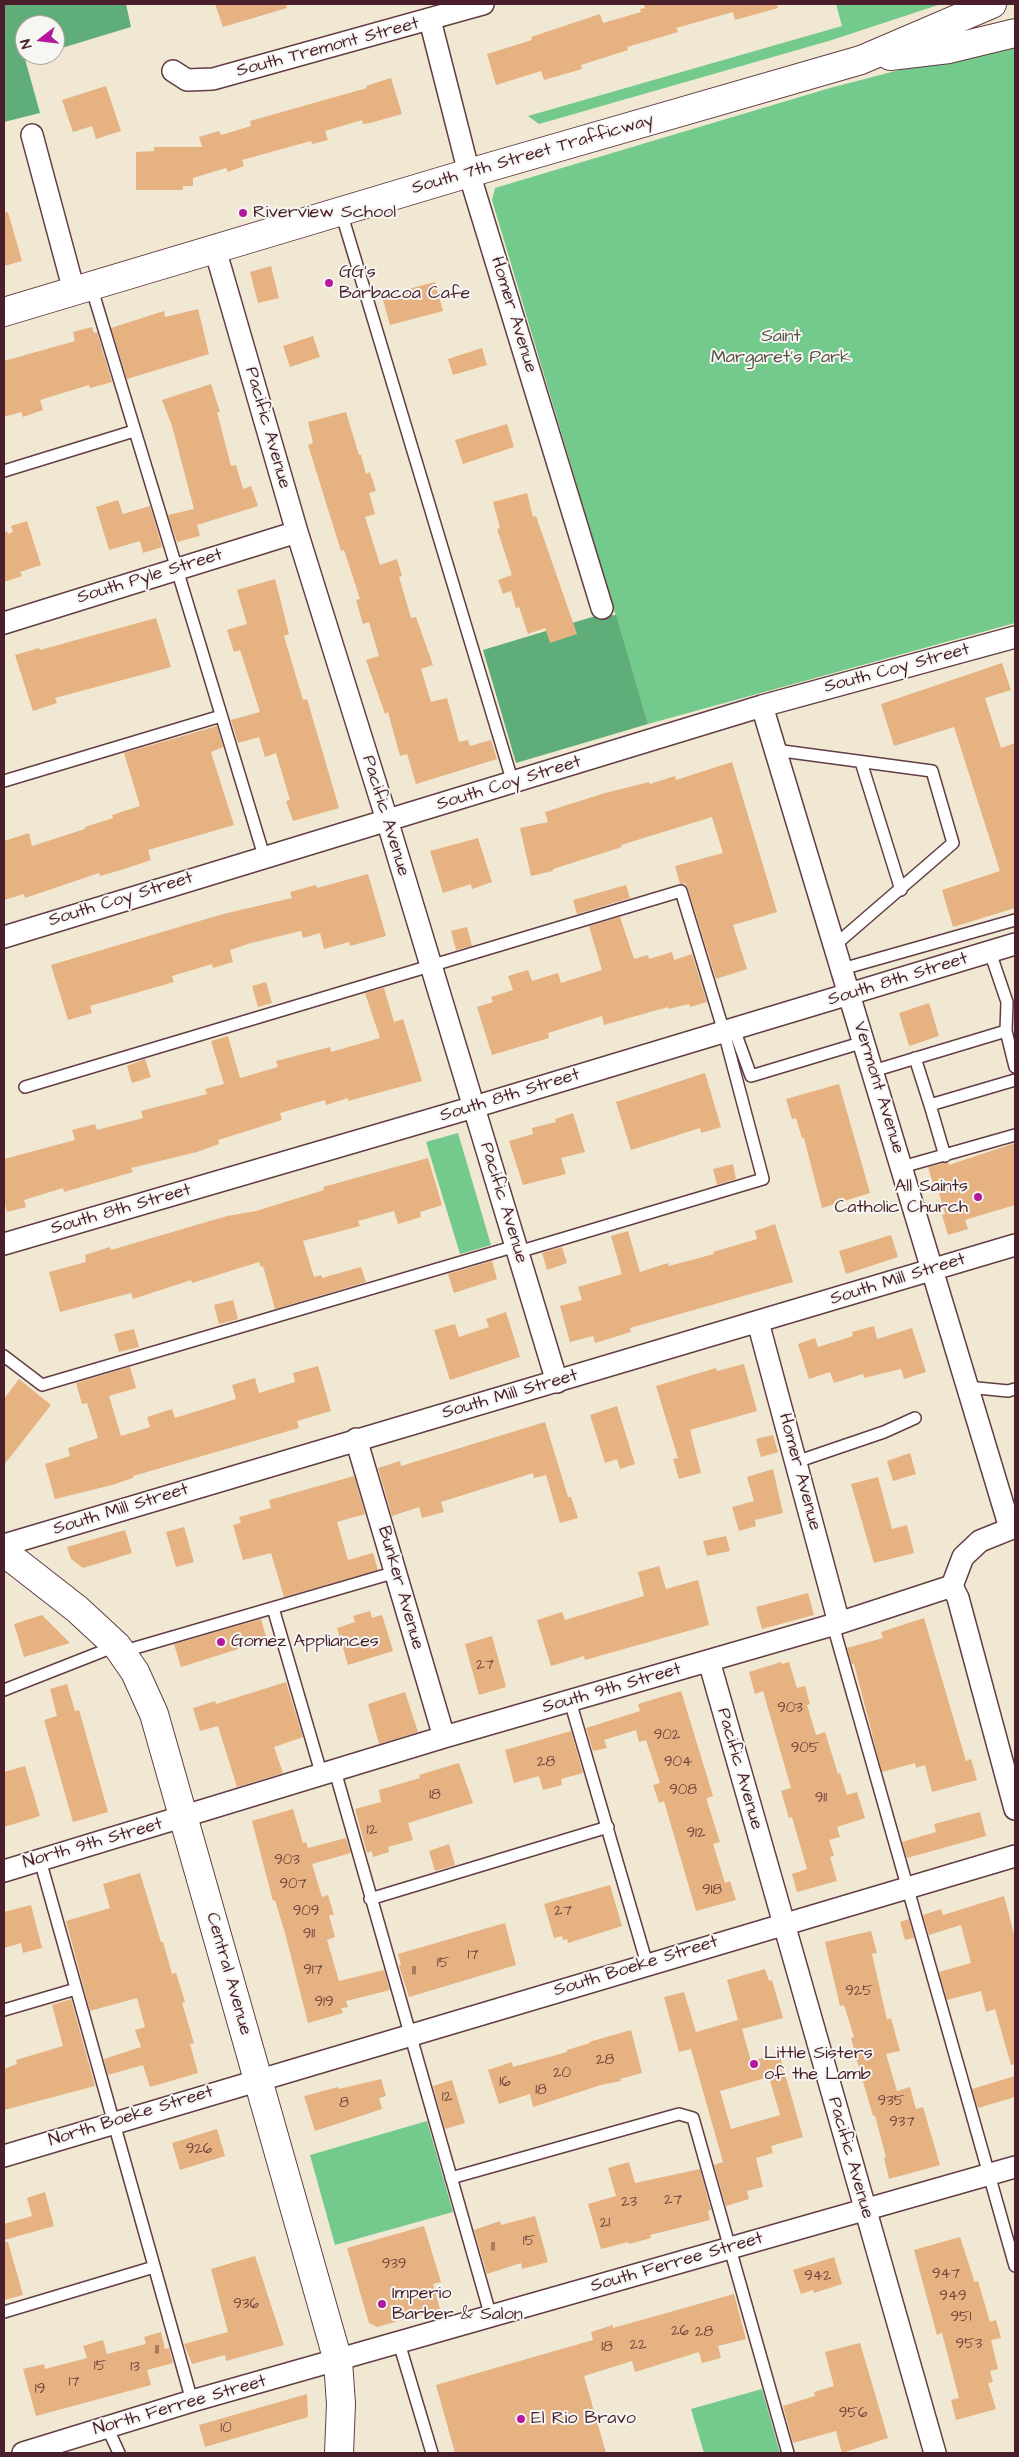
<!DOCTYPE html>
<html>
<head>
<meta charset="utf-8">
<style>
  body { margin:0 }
  #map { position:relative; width:1019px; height:2457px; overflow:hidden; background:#f0e8d2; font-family:"Architects Daughter",sans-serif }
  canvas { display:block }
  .frame { position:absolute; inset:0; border:5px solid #4a1f2b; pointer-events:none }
  .north { position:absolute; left:15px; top:15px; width:50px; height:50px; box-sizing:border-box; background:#f6f6f2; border:1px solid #b1a0a2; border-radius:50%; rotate:254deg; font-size:14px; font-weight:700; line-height:20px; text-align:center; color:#4a1f2b }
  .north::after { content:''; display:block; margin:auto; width:18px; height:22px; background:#b5179e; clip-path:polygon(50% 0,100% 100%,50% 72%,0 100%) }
</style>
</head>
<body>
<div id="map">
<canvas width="1019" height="2457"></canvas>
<div class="frame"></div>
<div class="north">N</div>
</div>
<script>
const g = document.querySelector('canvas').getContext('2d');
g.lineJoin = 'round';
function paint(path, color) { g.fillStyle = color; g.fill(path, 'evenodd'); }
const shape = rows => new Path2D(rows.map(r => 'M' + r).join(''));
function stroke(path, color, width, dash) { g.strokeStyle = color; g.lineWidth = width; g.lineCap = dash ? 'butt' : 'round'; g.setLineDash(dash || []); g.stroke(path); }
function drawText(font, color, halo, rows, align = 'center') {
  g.font = font + ' "Architects Daughter",sans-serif'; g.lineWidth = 4; g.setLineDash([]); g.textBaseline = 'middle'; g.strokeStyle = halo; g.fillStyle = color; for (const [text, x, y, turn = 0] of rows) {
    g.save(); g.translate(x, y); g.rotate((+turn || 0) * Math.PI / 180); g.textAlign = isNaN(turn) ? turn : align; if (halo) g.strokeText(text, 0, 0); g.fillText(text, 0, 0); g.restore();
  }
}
paint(shape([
  [836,4,941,4,832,40,539,124,528,116,842,26],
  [1015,40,1015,623,648,724,492,200,495,188,830,88],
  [458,1133,491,1245,460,1254,426,1142],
  [427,2121,453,2212,335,2245,310,2155],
  [762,2389,780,2453,704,2453,691,2409]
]), '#74c98c');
paint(shape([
  [4,4,126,4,131,27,55,50,55,25,25,25,25,55,39,55,25,59,40,113,4,122],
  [616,615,648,724,516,763,483,650,592,617]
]), '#5fad78');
paint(shape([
  [215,4,286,4,287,8,223,27],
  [644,4,777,4,778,8,735,20,733,12,676,28,678,32,627,47,628,50,581,65,582,69,544,80,541,71,496,85,487,54,532,40,531,37,600,14,603,23,641,12,640,9,645,8],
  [391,78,402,114,370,123,363,124,362,120,325,131,328,140,312,144,311,141,242,160,244,166,228,172,226,168,193,178,193,186,183,186,183,190,136,190,136,152,154,151,154,147,202,147,199,137,219,131,221,135,251,126,250,121,367,88,366,86],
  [106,86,121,131,96,139,92,126,73,132,62,100],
  [8,212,22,261,4,266,4,213],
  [271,266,279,298,258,303,250,272],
  [435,282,443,311,390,325,382,296],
  [198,309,209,354,127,379,111,328,164,311,165,317],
  [92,327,94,333,97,332,112,382,90,388,89,385,40,400,43,410,23,417,21,412,4,417,4,361,75,341,73,332],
  [313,336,320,357,290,367,283,346],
  [482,348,487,365,453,375,448,359],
  [211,384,220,412,217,412,231,466,236,465,243,489,251,486,258,506,197,525,200,536,177,542,168,515,194,509,172,426,162,400],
  [346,412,359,455,361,455,366,474,370,472,376,491,369,493,375,514,365,517,380,565,397,559,402,576,399,577,411,618,416,617,433,665,421,669,431,702,447,698,459,742,468,740,470,746,491,740,497,759,416,784,407,754,400,756,388,712,385,714,366,660,379,656,369,622,363,624,356,600,360,599,344,550,341,551,308,445,313,443,308,422],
  [507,424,514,447,463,464,455,440],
  [527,493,533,517,536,516,577,634,550,643,545,628,528,634,519,607,516,608,511,591,503,594,498,580,512,575,497,529,500,528,493,502],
  [118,500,123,514,150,506,162,547,143,553,140,541,109,550,96,507],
  [27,521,41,565,20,572,22,576,4,582,4,532,7,531,8,534,13,532,11,526],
  [275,579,289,634,284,636,303,700,307,699,339,808,293,821,286,801,290,800,276,753,265,757,259,737,238,743,231,720,260,712,240,650,234,652,227,630,247,624,237,590],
  [156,618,171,667,55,698,57,703,33,711,15,655,39,648,40,650],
  [1002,663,1011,690,985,698,1001,748,1015,743,1015,908,953,927,942,890,1000,871,954,727,894,746,881,704],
  [217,726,223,747,211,752,234,825,148,850,151,860,124,869,100,876,99,873,25,898,24,894,4,900,4,841,29,833,32,846,85,829,85,827,113,818,112,815,140,806,124,753],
  [732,762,777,912,733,925,747,969,716,979,688,889,685,883,680,884,675,866,723,853,712,817,621,845,622,847,553,869,553,871,531,876,520,828,548,822,545,812,605,793,649,782,650,784,675,776,676,780],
  [478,838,492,882,472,889,471,884,443,893,430,851],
  [368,874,386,936,350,946,349,942,324,949,320,933,303,938,301,931,251,943,230,950,233,962,213,968,212,964,172,976,174,982,90,1006,92,1013,68,1020,51,965,223,914,292,898,290,892,316,885,317,888],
  [626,885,630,898,577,914,573,900],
  [620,917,634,959,648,955,649,959,672,952,674,960,692,954,707,1002,690,1007,689,1004,668,1009,668,1007,604,1025,602,1016,548,1033,549,1038,492,1055,477,1007,493,1002,491,997,513,990,508,976,528,970,532,981,558,973,561,983,602,970,589,926],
  [467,927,472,946,456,950,451,931],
  [266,982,272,1003,258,1007,252,986],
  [384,988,394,1022,403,1019,422,1081,348,1101,348,1098,326,1105,325,1100,280,1113,282,1120,218,1140,219,1144,197,1152,131,1168,133,1172,64,1192,63,1188,24,1200,26,1207,7,1212,4,1201,4,1159,75,1140,72,1130,95,1124,97,1130,143,1118,141,1111,207,1094,205,1089,224,1084,211,1041,228,1036,240,1078,278,1067,276,1061,330,1047,331,1052,380,1038,365,993],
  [929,1003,939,1036,909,1046,899,1013],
  [145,1059,151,1077,132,1083,127,1066],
  [705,1073,721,1127,701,1133,700,1128,631,1150,616,1102],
  [839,1084,870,1193,822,1208,804,1138,802,1138,796,1118,792,1119,786,1099],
  [573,1113,585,1152,561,1158,566,1174,523,1185,509,1141,533,1134,532,1128,556,1122,555,1119],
  [1015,1143,1015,1205,965,1220,968,1229,948,1235,942,1215,945,1214,937,1186,934,1187,928,1167,948,1162,949,1165],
  [428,1158,442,1205,420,1212,421,1217,398,1224,394,1211,358,1221,360,1226,303,1241,314,1277,321,1275,322,1278,361,1267,366,1282,275,1309,263,1266,261,1267,259,1262,192,1283,191,1280,133,1299,131,1293,60,1312,49,1272,86,1262,85,1255,110,1247,111,1250,227,1216,256,1211,324,1190,323,1187],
  [733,1164,736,1179,717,1185,713,1169],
  [775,1224,793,1282,630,1328,631,1332,595,1343,593,1336,570,1342,560,1306,582,1300,578,1287,622,1274,611,1236,628,1231,640,1272,668,1263,669,1266,714,1254,713,1252,757,1239,755,1231],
  [891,1235,898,1257,846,1274,839,1251],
  [562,1247,567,1263,547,1270,542,1253],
  [492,1261,497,1279,454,1293,448,1274],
  [233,1300,238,1319,219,1324,214,1305],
  [506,1312,520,1357,450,1380,434,1330,455,1324,459,1337,489,1327,486,1319],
  [874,1326,877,1339,912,1328,926,1372,904,1379,901,1369,864,1378,863,1374,834,1383,830,1372,809,1379,798,1344,815,1338,818,1347,853,1336,852,1332],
  [134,1329,139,1347,119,1352,114,1334],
  [744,1364,757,1411,690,1430,701,1473,679,1479,673,1459,678,1458,656,1386,716,1368,717,1371],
  [318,1366,331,1411,297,1421,299,1428,133,1476,133,1478,112,1485,55,1499,45,1464,70,1456,68,1448,98,1438,87,1403,82,1404,76,1383,130,1367,136,1388,109,1396,121,1436,150,1427,147,1417,172,1409,175,1418,236,1399,232,1385,255,1378,259,1393,295,1382,293,1373],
  [19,1379,51,1405,4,1465,4,1399],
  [617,1406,635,1464,620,1469,617,1459,605,1463,590,1415],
  [545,1422,568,1497,571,1497,578,1518,560,1523,546,1475,534,1478,533,1473,441,1502,444,1512,422,1518,419,1507,392,1516,378,1468,400,1461,401,1466],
  [773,1435,778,1452,761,1457,756,1439],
  [910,1453,916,1474,893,1481,887,1461],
  [773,1469,783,1513,755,1520,756,1526,739,1531,732,1507,754,1501,747,1477],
  [354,1476,365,1514,337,1522,348,1560,373,1553,378,1570,284,1597,271,1553,243,1560,233,1525,241,1523,239,1517,271,1508,269,1500],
  [878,1477,892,1529,907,1525,914,1553,874,1563,851,1484],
  [184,1527,194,1562,176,1567,166,1532],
  [125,1530,132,1553,83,1568,71,1559,67,1547],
  [726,1536,730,1551,707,1556,703,1541],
  [659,1566,666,1589,698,1580,709,1625,585,1660,584,1656,551,1666,537,1620,562,1612,565,1620,644,1596,638,1572],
  [808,1593,814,1615,762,1629,756,1607],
  [370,1611,372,1618,382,1615,393,1651,348,1665,337,1628,355,1622,353,1616],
  [42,1615,70,1643,24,1657,14,1624],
  [924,1618,966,1761,971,1759,977,1780,932,1792,925,1765,916,1768,915,1763,882,1772,854,1664,852,1664,847,1648,883,1638,881,1632],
  [261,1619,267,1640,181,1667,174,1644],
  [492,1636,506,1687,479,1695,465,1644],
  [781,1662,782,1664,789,1662,797,1688,805,1686,810,1704,807,1705,816,1735,825,1732,838,1774,840,1773,847,1795,857,1792,865,1818,837,1827,840,1837,829,1840,834,1856,830,1857,837,1881,797,1892,792,1874,807,1869,792,1817,789,1818,781,1791,791,1788,763,1691,755,1694,749,1672],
  [286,1682,303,1737,274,1747,283,1773,237,1787,218,1726,200,1731,193,1708,215,1701,216,1704],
  [67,1684,75,1711,79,1710,108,1812,73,1822,44,1720,57,1716,50,1689],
  [681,1691,713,1796,707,1798,707,1801,720,1842,713,1844,725,1883,730,1881,736,1900,696,1911,664,1801,659,1803,653,1785,660,1783,646,1740,639,1742,636,1730,604,1740,607,1748,593,1751,586,1728,640,1711,638,1704],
  [405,1692,418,1732,379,1744,368,1704],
  [571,1731,583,1773,561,1779,562,1785,543,1790,539,1776,514,1783,505,1750],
  [459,1763,473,1803,408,1823,413,1840,388,1847,389,1852,373,1857,372,1851,367,1853,355,1809,381,1802,379,1790,420,1778,419,1775],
  [25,1766,40,1816,4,1827,4,1772],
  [293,1809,303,1843,306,1842,308,1848,346,1838,351,1853,312,1864,322,1897,328,1895,334,1915,329,1915,335,1937,327,1940,339,1981,384,1970,390,1990,346,2001,348,2007,341,2008,343,2013,308,2023,285,1933,275,1900,273,1901,252,1821],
  [980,1812,986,1836,907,1858,902,1842,936,1832,934,1824],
  [449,1844,455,1865,435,1871,429,1851],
  [140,1873,161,1942,163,1942,172,1974,176,1973,185,2002,182,2003,194,2043,190,2044,198,2073,150,2087,143,2065,108,2075,104,2059,141,2047,135,2030,145,2027,137,1998,90,2011,66,1921,110,1908,103,1884],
  [610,1885,622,1926,568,1943,567,1939,563,1940,562,1936,554,1938,544,1904],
  [1004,1896,1015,1938,1015,2064,1011,2065,995,2009,986,2012,981,1991,947,2000,939,1972,971,1963,961,1925,929,1935,923,1915,941,1909,943,1915],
  [31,1905,42,1948,23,1953,21,1943,4,1948,4,1912],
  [909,1919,914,1938,905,1940,900,1922],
  [505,1923,516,1965,409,1997,399,1966,401,1965,398,1954],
  [871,1931,877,1953,872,1954,887,2020,891,2018,900,2051,886,2054,897,2091,910,2087,916,2109,923,2107,940,2165,889,2179,884,2158,886,2157,875,2116,873,2116,857,2061,851,2038,854,2037,844,2005,840,2006,825,1942],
  [765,1969,769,1981,772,1980,783,2018,742,2029,751,2061,779,2053,803,2137,771,2146,773,2153,756,2158,763,2187,747,2191,749,2199,726,2206,714,2165,723,2162,691,2049,679,2052,664,1997,684,1992,696,2032,738,2020,727,1980],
  [769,2077,780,2115,731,2129,720,2091],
  [71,1999,95,2086,4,2110,4,2069,17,2064,16,2060,63,2046,52,2005],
  [631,2030,642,2073,620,2079,621,2081,601,2085,533,2107,530,2094,499,2104,488,2070,512,2062,513,2067,567,2052,567,2050,590,2043,589,2042],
  [1015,2076,1015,2097,978,2108,972,2089],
  [381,2079,386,2096,379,2098,382,2109,315,2131,304,2096,338,2087,339,2089],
  [452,2080,465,2123,445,2129,433,2086],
  [217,2129,225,2156,180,2170,172,2143],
  [629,2162,635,2183,700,2169,711,2210,708,2211,710,2220,650,2235,651,2238,629,2244,628,2242,601,2249,588,2204,616,2196,608,2168],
  [45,2192,54,2226,4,2240,4,2224,32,2216,27,2198],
  [535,2216,548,2262,522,2269,521,2263,487,2274,474,2230,500,2221,501,2225],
  [424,2226,441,2282,433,2284,440,2309,377,2327,369,2323,347,2248],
  [960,2237,974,2280,974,2282,978,2281,990,2322,996,2320,1001,2338,991,2340,998,2369,990,2371,993,2382,988,2383,996,2409,956,2420,951,2400,959,2398,942,2333,937,2335,914,2250],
  [4,2242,8,2242,23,2295,4,2300],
  [255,2256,284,2345,226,2361,225,2355,192,2364,184,2344,228,2332,211,2269],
  [834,2257,842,2284,814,2293,813,2290,801,2294,793,2270],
  [734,2294,746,2339,718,2346,721,2358,702,2363,699,2352,635,2372,632,2361,584,2376,606,2453,455,2453,436,2385,593,2340,591,2332,613,2325,613,2328],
  [161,2332,165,2349,169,2348,173,2363,147,2370,151,2385,36,2416,23,2369,44,2364,45,2369,87,2358,83,2346,103,2340,107,2354,146,2344,144,2337],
  [860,2343,888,2438,842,2453,836,2431,793,2443,783,2406,815,2396,814,2392,834,2386,825,2352],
  [307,2394,308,2417,205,2447,199,2425]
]), '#e6b281');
const service = shape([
  [341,212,513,783],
  [91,286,264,856],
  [4,471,134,431],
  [775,750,932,771,953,843,835,945],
  [861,762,901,890],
  [4,781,221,716],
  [842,969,1015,920],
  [734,1029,751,1076,864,1042],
  [1006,1031,1015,1067],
  [915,1058,930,1105],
  [873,1071,1006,1031,1007,1002,990,952],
  [25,1087,681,891,724,1032,763,1179,518,1252],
  [945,1156,930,1105,1015,1080],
  [902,1167,1015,1135],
  [4,1356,42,1385,516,1246],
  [967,1387,1008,1391,1015,1389],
  [796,1462,884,1432,915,1418],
  [273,1608,322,1776],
  [833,1625,1015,2266],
  [121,1652,396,1572],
  [4,1690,116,1646],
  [570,1701,647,1964],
  [335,1771,491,2317],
  [40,1860,192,2401],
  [370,1899,608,1827],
  [4,2010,76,1989],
  [451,2178,679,2114,693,2118,788,2453],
  [4,2312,154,2267],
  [399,2343,432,2453],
  [107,2427,119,2453]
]);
const minor = shape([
  [430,20,469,173,602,608],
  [173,71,187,80,213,79,483,4],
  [32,135,74,291],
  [215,249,297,532,387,820,557,1382],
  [4,623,297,532],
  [762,706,1010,1528],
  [4,937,762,706,1015,637],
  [4,1244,474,1107,1015,944],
  [758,1322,839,1623],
  [356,1439,444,1737],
  [4,1545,1015,1245],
  [952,1586,958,1598,1015,1809],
  [709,1661,935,2453],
  [4,1871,444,1737,839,1623,952,1586,963,1557,980,1541,1015,1527],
  [4,2156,1015,1856],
  [23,2453,192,2401,1015,2167]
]);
const secondary = shape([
  [4,1552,77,1609,117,1646,135,1672,154,1714,338,2361,341,2404,339,2453]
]);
const primary = shape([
  [890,56,949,49,1015,33],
  [4,312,469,173,861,60,992,4]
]);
stroke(service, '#633d44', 14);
stroke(minor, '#633d44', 24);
stroke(secondary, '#633d44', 30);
stroke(primary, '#633d44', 30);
stroke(service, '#fff', 11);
stroke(minor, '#fff', 21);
stroke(secondary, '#fff', 28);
stroke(primary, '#fff', 28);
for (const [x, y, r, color] of [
  [243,213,5,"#b5179e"],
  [329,283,5,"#b5179e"],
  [978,1197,5,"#b5179e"],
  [221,1642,5,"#b5179e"],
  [754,2064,5,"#b5179e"],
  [382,2304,5,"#b5179e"],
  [521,2419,5,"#b5179e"]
]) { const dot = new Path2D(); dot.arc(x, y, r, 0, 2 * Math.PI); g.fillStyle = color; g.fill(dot); stroke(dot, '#f6f6f2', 2); }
drawText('15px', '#714440', null, [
  ["27",485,1666],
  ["903",790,1709],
  ["902",667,1736],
  ["905",805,1749],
  ["28",546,1763],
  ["904",678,1763],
  ["908",683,1791],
  ["18",435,1796],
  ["911",821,1799],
  ["12",372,1831],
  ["912",696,1834],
  ["903",287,1861],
  ["907",293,1885],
  ["918",712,1891],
  ["909",306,1912],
  ["27",563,1912],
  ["911",309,1935],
  ["17",473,1956],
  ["15",443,1964],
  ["917",313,1971],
  ["11",414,1972],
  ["925",859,1992],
  ["919",324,2003],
  ["28",605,2061],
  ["20",562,2074],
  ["16",505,2083],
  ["18",541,2091],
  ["12",447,2098],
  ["935",891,2102],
  ["8",344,2104],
  ["937",902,2123],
  ["926",199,2150],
  ["27",673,2201],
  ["23",629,2203],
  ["21",605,2224],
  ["15",529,2242],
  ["11",493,2248],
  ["939",394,2265],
  ["947",946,2275],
  ["942",818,2277],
  ["949",953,2297],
  ["936",246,2305],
  ["951",961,2318],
  ["26",680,2332],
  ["28",704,2333],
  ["953",969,2345],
  ["22",638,2346],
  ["18",607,2348],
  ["11",157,2351],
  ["15",100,2367],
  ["13",135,2368],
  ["17",74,2383],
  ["19",40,2390],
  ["956",853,2414],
  ["10",226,2429]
]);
drawText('18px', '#4a1f2b', '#f6f6f2', [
  ["South Tremont Street",328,48,-15],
  ["South 7th Street Trafficway",533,155,-16],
  ["Homer Avenue",513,315,73],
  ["Pacific Avenue",267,428,74],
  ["South Pyle Street",150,577,-17],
  ["South Coy Street",897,669,-15],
  ["South Coy Street",509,784,-17],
  ["Pacific Avenue",385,816,73],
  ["South Coy Street",121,900,-17],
  ["South 8th Street",898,980,-17],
  ["Vermont Avenue",878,1088,73],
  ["South 8th Street",510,1096,-17],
  ["Pacific Avenue",503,1203,73],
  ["South 8th Street",121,1210,-16],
  ["South Mill Street",898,1280,-17],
  ["South Mill Street",510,1395,-16],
  ["Homer Avenue",799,1472,75],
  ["South Mill Street",121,1510,-17],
  ["Bunker Avenue",400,1588,74],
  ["South 9th Street",612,1689,-16],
  ["Pacific Avenue",739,1769,74],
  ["North 9th Street",93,1844,-16],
  ["South Boeke Street",636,1967,-17],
  ["Central Avenue",228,1974,74],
  ["North Boeke Street",131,2117,-17],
  ["Pacific Avenue",850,2158,74],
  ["South Ferree Street",677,2263,-16],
  ["North Ferree Street",180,2406,-16]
]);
drawText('18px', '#4a1f2b', '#f6f6f2', [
  ["Riverview School",253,213],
  ["GG's",339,273],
  ["Barbacoa Cafe",339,294],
  ["All Saints",968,1187,"right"],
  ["Catholic Church",968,1208,"right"],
  ["Gomez Appliances",231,1642],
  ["Little Sisters",764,2054],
  ["of the Lamb",764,2075],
  ["Imperio",392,2294],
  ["Barber & Salon",392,2315],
  ["El Rio Bravo",531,2419]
], 'left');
drawText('18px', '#575248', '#f6f6f2', [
  ["Saint",781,337],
  ["Margaret's Park",781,358]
]);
</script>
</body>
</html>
